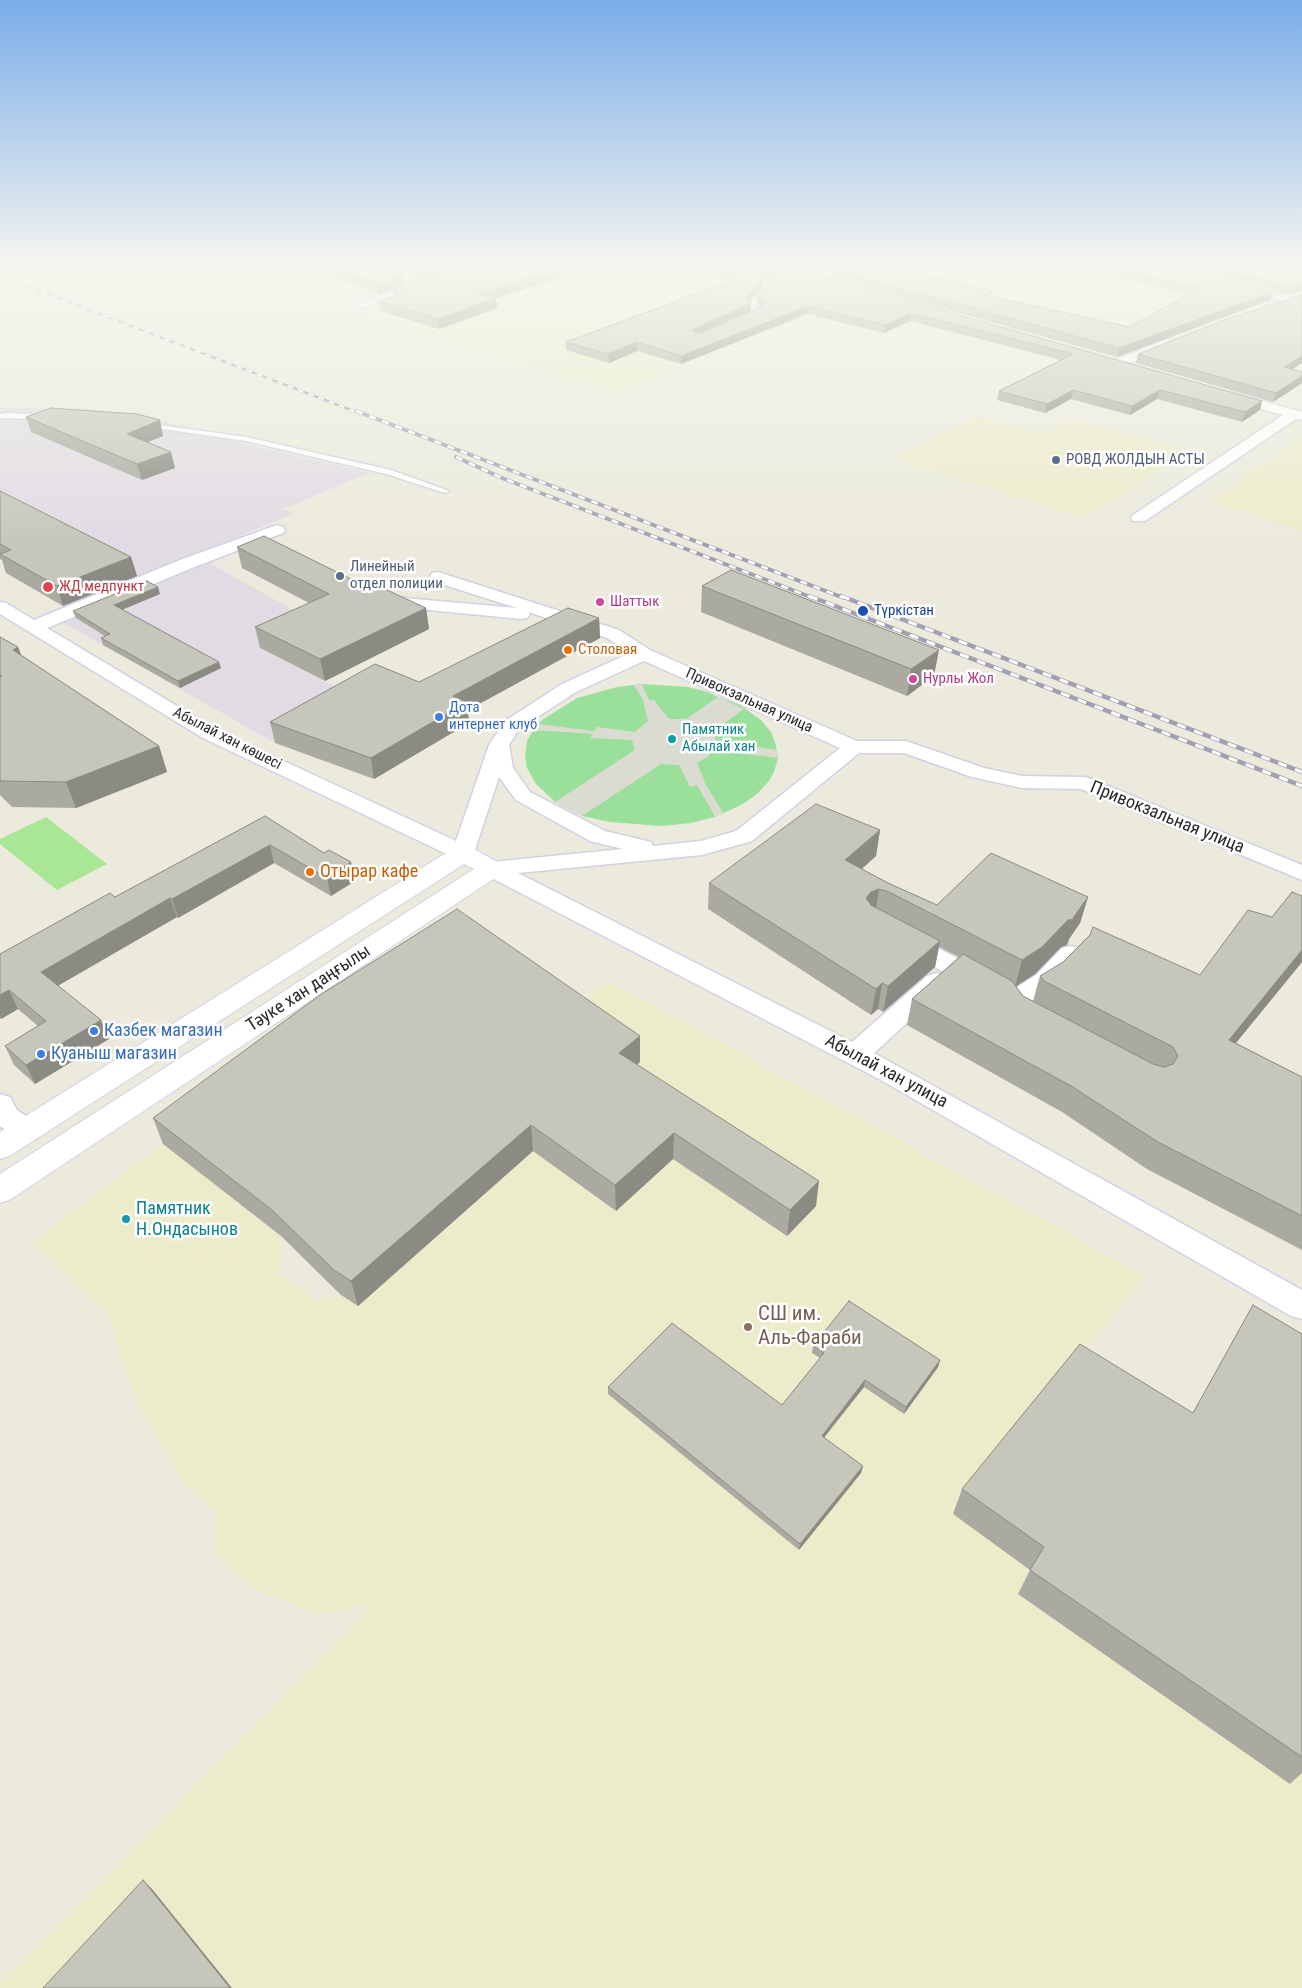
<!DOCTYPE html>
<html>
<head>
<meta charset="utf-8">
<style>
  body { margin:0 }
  canvas { display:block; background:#ebeadc }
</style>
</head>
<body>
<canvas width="1302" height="1988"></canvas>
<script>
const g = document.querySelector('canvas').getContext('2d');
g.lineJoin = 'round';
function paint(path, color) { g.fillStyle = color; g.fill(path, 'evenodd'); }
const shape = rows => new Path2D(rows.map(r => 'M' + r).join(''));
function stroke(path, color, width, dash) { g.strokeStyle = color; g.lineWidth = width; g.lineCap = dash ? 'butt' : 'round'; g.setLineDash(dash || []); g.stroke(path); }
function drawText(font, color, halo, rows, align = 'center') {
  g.font = font + ' "Roboto Condensed",sans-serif'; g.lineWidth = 5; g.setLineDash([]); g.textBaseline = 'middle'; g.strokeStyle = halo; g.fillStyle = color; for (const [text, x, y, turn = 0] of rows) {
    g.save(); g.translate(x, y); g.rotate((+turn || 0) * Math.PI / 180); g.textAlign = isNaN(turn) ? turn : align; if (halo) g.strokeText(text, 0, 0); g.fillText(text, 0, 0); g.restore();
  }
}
paint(shape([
  [0,407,133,413,233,441,369,473,283,509,293,514,128,582,25,532,0,510],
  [209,563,299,613,260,649,356,697,275,743,62,622]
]), '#e1dce4');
paint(shape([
  [503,266,665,266,730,285,763,276,790,283,811,313,615,393,357,313],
  [976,416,1042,434,1070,419,1190,450,1084,519,896,459],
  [1302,438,1302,531,1209,501],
  [610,981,1145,1276,953,1514,1032,1571,1302,1746,1302,1988,0,1988,0,1985,373,1604,314,1615,250,1586,215,1554,217,1513,184,1484,134,1398,108,1314,32,1243,163,1144,281,1236,279,1274,316,1300,341,1295,571,1012]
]), '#ececcb');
paint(shape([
  [642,684,688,687,708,692,718,697,740,705,761,720,771,732,776,745,778,758,774,772,769,781,756,795,741,805,715,817,691,823,661,826,610,822,582,816,555,802,536,784,527,768,525,756,527,741,535,727,542,720,577,698,617,687]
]), '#9ae09a');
paint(shape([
  [46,817,107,864,57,890,0,844,0,839]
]), '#a9e796');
paint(shape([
  [642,684,649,700,654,700,669,719,686,719,718,697,744,709,714,731,716,741,777,750,778,758,713,750,707,757,697,763,706,785,723,813,715,817,697,785,690,787,679,765,661,764,582,816,555,802,635,750,632,740,590,738,593,734,533,730,535,727,538,724,594,731,597,727,635,732,648,721,643,700,634,685]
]), '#dbdbd2');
const service = shape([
  [765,284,770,285,763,296,754,306,763,311,746,317,746,315,755,311,747,306,759,294,765,284],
  [7,413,45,415,48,417,45,419,0,418,0,414,7,413],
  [144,423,246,437,391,470,449,491,445,493,386,474,246,441,142,426,141,425,144,423]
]);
const minor = shape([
  [469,266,486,266,366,307,358,307,356,305,358,303,469,266],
  [770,266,788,266,828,278,829,280,824,283,770,266],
  [1239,285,1302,299,1302,305,1235,290,1233,288,1239,285],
  [1168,339,1174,343,1172,346,1121,367,1117,368,1111,364,1113,361,1168,339],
  [1230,392,1302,412,1302,420,1296,419,1145,521,1133,521,1131,518,1133,515,1283,415,1225,399,1223,396,1230,392],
  [277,525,283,527,285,530,283,533,192,568,47,628,217,730,456,841,489,745,505,721,562,684,630,653,607,638,528,612,530,614,527,618,521,619,398,607,395,603,398,599,404,598,517,608,432,581,430,577,432,573,438,572,619,630,650,650,857,741,906,741,984,768,1022,776,1084,777,1091,779,1302,865,1302,880,1081,789,1022,788,972,777,904,753,859,753,752,841,702,855,518,873,852,1042,927,976,936,973,945,976,948,982,945,988,874,1053,1302,1290,1302,1319,1291,1316,879,1079,484,874,481,869,484,864,492,862,623,849,590,841,516,800,499,777,474,853,471,858,463,860,455,858,203,738,0,614,0,602,6,603,34,620,180,560,277,525],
  [644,661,840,748,736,831,701,841,653,846,651,842,605,831,530,792,513,768,509,745,519,729,576,692,644,661],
  [908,934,916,936,1014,989,1036,975,1062,948,1071,946,1080,948,1083,954,1054,987,1024,1006,1015,1009,1006,1006,900,948,896,942,900,936,908,934],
  [0,1094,10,1097,17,1110,36,1123,40,1131,36,1139,26,1142,16,1139,0,1126,0,1094]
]);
const tertiary = shape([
  [463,845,472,848,501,864,504,869,501,874,11,1199,0,1203,0,1174,474,869,464,864,11,1155,0,1159,0,1132,454,848,463,845]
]);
stroke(service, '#d3d1e2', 3);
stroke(minor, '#d3d1e2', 3);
stroke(tertiary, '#d3d1e2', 2);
paint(service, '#fff');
paint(minor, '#fff');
paint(tertiary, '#fff');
const railFar2 = shape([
  [0,276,359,413]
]);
const railFar1 = shape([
  [356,411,844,598],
  [456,457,502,478,813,598]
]);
const rail = shape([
  [809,596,1302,786],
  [841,596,1302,772]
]);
stroke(railFar2, '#a39fb3', 2.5);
stroke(railFar1, '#a39fb3', 4);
stroke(rail, '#a39fb3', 4.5);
stroke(railFar2, '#fff', 2, [5.5]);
stroke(railFar1, '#fff', 2.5, [7]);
stroke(rail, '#fff', 3, [9]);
paint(shape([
  [272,266,357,266,404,276,405,285,462,266,574,266,574,273,495,298,497,308,439,329,380,311,379,301,393,297,393,290,379,294,314,270,294,275],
  [363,266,462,266,424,279],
  [785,266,785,273,1262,401,1260,410,1242,422,1157,399,1130,415,1071,399,1045,413,997,400,999,391,1061,360,910,321,884,333,807,314,681,364,637,351,609,363,566,350,566,342,729,281,672,266],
  [772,277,757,297,757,305,760,307,751,311,751,303,749,301,758,293,765,279],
  [796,266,833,266,816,272],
  [1064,266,1158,266,1270,300,1117,357,833,278,834,270,897,269,992,291,991,296,1129,327,1190,294],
  [1168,266,1302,266,1289,294],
  [1302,294,1302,363,1292,369,1302,372,1302,383,1273,402,1136,363,1138,354,1299,296],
  [26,417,163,436,147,442,175,468,142,480,31,432],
  [0,491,131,557,137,576,63,606,6,573,2,560,0,559],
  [237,547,357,582,426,608,429,629,325,681,260,648,255,627,309,603,242,568],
  [702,586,934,676,907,696,701,612],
  [160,594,122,610,221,668,180,688,103,645,101,638,105,636,76,618,73,611],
  [599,618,600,638,468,710,469,723,374,779,275,743,270,722,419,682],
  [0,637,18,647,21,655,159,746,167,772,76,808,12,807,0,795],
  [265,816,324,853,351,862,355,881,331,896,274,863,178,918,177,917,58,985,109,1039,35,1084,14,1065,5,1046,38,1026,18,1009,1,1019,0,1018,0,954,115,897],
  [880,830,876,856,862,869,888,883,937,905,1088,897,1080,923,1069,939,1067,945,1061,947,1035,974,1016,986,1023,996,1033,1001,1040,976,1200,975,1272,917,1302,896,1302,962,1236,1043,1302,1077,1302,1250,1147,1169,1062,1112,907,1025,912,999,959,957,939,947,935,967,883,1012,878,1009,871,1015,708,909,709,883],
  [640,1036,640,1062,637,1065,816,1206,787,1236,673,1159,616,1211,533,1151,358,1306,341,1295,281,1236,163,1144,153,1118],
  [1253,1305,1302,1757,1302,1773,1290,1784,1018,1594,1030,1570,953,1514,962,1489,1193,1413],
  [813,1346,940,1360,938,1367,904,1414,864,1387,824,1438,863,1466,861,1473,799,1550,608,1394,608,1387,782,1405,820,1358,812,1353]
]), '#aaaaa1');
paint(shape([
  [293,266,314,266,314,270,294,275],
  [433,266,462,266,424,279,423,270],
  [564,266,574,266,574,273,480,303,479,294],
  [781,266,785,266,785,273,765,279,758,293,746,305,746,297,766,271],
  [816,266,833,266,816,272],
  [885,266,903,266,884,274],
  [404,276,405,285,379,294,378,284],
  [1302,284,1302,291,1289,294,1291,286],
  [992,291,991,299,985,295],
  [1273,292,1270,300,1117,357,1119,348],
  [496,298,497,308,439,329,438,319],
  [751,303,751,311,692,338,692,330],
  [808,306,807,314,681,364,681,356],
  [911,313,910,321,884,333,885,325],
  [637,342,637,351,609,363,608,354],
  [1302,356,1302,363,1282,376,1284,367],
  [1302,376,1302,383,1273,402,1276,393],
  [1073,390,1071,399,1045,413,1047,404],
  [1160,390,1157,399,1130,415,1132,406],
  [1262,401,1260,410,1242,422,1245,412],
  [160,420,163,436,131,449,127,434],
  [171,452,175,468,142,480,137,464],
  [131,557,137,576,63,606,57,586],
  [158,587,160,594,116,612,114,605],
  [426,608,429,629,325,681,320,659],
  [599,618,600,638,468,710,469,723,374,779,371,758,453,696],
  [18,647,28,672,13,650],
  [939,650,934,676,907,696,911,669],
  [219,662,221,668,180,688,178,681],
  [159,746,167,772,76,808,66,782],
  [880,830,876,856,842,886,845,860],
  [270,845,274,863,178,918,172,899],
  [351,862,355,881,331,896,327,878],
  [879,889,875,915,866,898,871,892],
  [1088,897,1080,923,1069,939,1067,945,1061,947,1035,974,1015,987,1022,960,1068,920,1073,918],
  [170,898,177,917,49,991,41,972],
  [940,941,935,967,883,1012,888,986],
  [1302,950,1302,962,1217,1066,1229,1040],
  [882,983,878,1009,871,1015,876,989],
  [9,990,18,1009,1,1019,0,1016,0,995],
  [101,1020,109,1039,35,1084,26,1065],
  [640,1036,640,1062,620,1079,619,1053],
  [531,1125,533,1151,358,1306,351,1281],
  [674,1133,673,1159,616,1211,615,1185],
  [819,1181,816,1206,787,1236,790,1210],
  [940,1360,938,1367,904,1414,906,1407],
  [865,1380,864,1387,820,1442,822,1436],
  [863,1466,861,1473,799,1550,800,1544],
  [143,1880,152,1889,232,1988,230,1988]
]), '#8b8b83');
const building = shape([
  [328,266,357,266,404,276,378,284,328,266],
  [407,266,433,266,423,270,407,266],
  [462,266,564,266,479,294,496,298,438,319,379,301,403,293,393,289,462,266],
  [701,266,781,266,766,271,758,285,746,297,746,300,751,303,692,330,694,332,700,333,763,306,763,300,757,297,773,276,797,269,1262,401,1245,412,1160,390,1132,406,1073,390,1047,404,999,391,1073,354,911,313,885,325,808,306,681,356,637,342,608,354,566,342,742,277,701,266],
  [842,266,886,266,992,291,985,295,1129,327,1201,288,1102,266,1158,266,1273,292,1119,348,834,270,842,266],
  [1204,266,1302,266,1302,284,1291,286,1204,266],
  [1302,294,1302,356,1284,367,1302,372,1302,376,1276,393,1138,354,1227,319,1299,296,1302,294],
  [51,408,137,414,160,420,127,434,171,452,137,464,26,417,51,408],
  [0,491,131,557,57,586,0,554,11,550,0,544,0,491],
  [264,536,357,582,363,579,426,608,320,659,255,627,329,594,237,547,264,536],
  [731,570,939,650,911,669,702,586,731,570],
  [147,581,158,587,114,605,219,662,178,681,101,638,110,634,73,611,147,581],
  [568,608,599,618,453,696,467,702,371,758,270,722,375,664,419,682,568,608],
  [0,637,18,647,13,650,159,746,66,782,1,781,0,780,0,677,2,676,0,675,0,637],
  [816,804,880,830,845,860,888,883,937,905,991,853,1088,897,1073,918,1075,919,1068,920,1042,947,1022,960,889,892,879,889,871,892,866,898,871,905,940,941,888,986,882,983,876,989,709,883,816,804],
  [265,816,324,853,329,850,351,862,327,878,270,845,172,899,170,898,41,972,101,1020,26,1065,5,1046,46,1021,9,990,0,995,0,954,110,893,115,897,265,816],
  [1292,892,1302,896,1302,950,1229,1040,1302,1077,1302,1216,1158,1142,1071,1086,912,999,963,954,1012,981,1023,996,1153,1064,1164,1067,1173,1064,1178,1056,1173,1047,1044,981,1040,976,1063,962,1090,935,1093,927,1200,975,1248,910,1272,917,1292,892],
  [457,909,640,1036,619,1053,819,1181,790,1210,674,1133,615,1185,531,1125,351,1281,334,1270,272,1210,153,1118,320,995,457,909],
  [849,1301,940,1360,906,1407,865,1380,822,1436,863,1466,800,1544,608,1387,672,1323,782,1405,824,1353,813,1346,849,1301],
  [1253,1305,1302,1334,1302,1757,1030,1570,1044,1547,962,1489,1080,1344,1193,1413,1253,1305],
  [143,1880,230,1988,43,1988,143,1880]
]);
paint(building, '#c6c6bb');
stroke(building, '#8b8b83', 1);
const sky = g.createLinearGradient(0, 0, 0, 545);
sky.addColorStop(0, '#79ace9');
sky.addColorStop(0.49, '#f6f6ef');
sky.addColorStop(1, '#f6f6ef00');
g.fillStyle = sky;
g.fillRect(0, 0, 1302, 545);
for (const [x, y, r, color] of [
  [1056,460,5,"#5c6f8a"],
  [340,576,5,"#5c6f8a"],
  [48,587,6,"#e0444e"],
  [600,602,5,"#d1479c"],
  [863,611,6,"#1a4fb4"],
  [568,650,5,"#e8710a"],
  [913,679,5,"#d1479c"],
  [439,717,5,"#3f7fe0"],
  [672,739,5,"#0f9aa8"],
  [310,872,5,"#e8710a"],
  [94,1031,5,"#3f7fe0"],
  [41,1054,5,"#3f7fe0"],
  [126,1219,5,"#0f9aa8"],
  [748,1327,5,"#8d6e63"]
]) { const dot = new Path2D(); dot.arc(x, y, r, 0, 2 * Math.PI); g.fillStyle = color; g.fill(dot); stroke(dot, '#fff', 2); }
drawText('15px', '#4e5e75', '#fff', [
  ["РОВД ЖОЛДЫН АСТЫ",1066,460],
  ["Линейный",350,567],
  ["отдел полиции",350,584]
], 'left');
drawText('15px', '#be3a42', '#fff', [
  ["ЖД медпункт",59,587]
], 'left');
drawText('15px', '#b23c85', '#fff', [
  ["Шаттык",610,602],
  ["Нурлы Жол",923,679]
], 'left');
drawText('15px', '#164399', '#fff', [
  ["Түркістан",874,611]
], 'left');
drawText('15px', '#c56008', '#fff', [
  ["Столовая",578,650]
], 'left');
drawText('15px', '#292929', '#fff', [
  ["Привокзальная улица",749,701,24],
  ["Абылай хан көшесі",227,739,27]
]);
drawText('15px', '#366cbe', '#fff', [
  ["Дота",449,708],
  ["интернет клуб",449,725]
], 'left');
drawText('15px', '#0d838f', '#fff', [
  ["Памятник",682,730],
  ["Абылай хан",682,747]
], 'left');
drawText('18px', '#292929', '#fff', [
  ["Привокзальная улица",1167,818,22],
  ["Тәуке хан даңғылы",309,989,-33],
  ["Абылай хан улица",886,1072,28]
]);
drawText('18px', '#c56008', '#fff', [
  ["Отырар кафе",320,872]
], 'left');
drawText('18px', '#366cbe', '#fff', [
  ["Казбек магазин",104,1031],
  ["Куаныш магазин",51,1054]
], 'left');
drawText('18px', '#0d838f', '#fff', [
  ["Памятник",136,1209],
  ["Н.Ондасынов",136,1230]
], 'left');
drawText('21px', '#785e54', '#fff', [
  ["СШ им.",758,1315],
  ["Аль-Фараби",758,1339]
], 'left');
</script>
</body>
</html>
